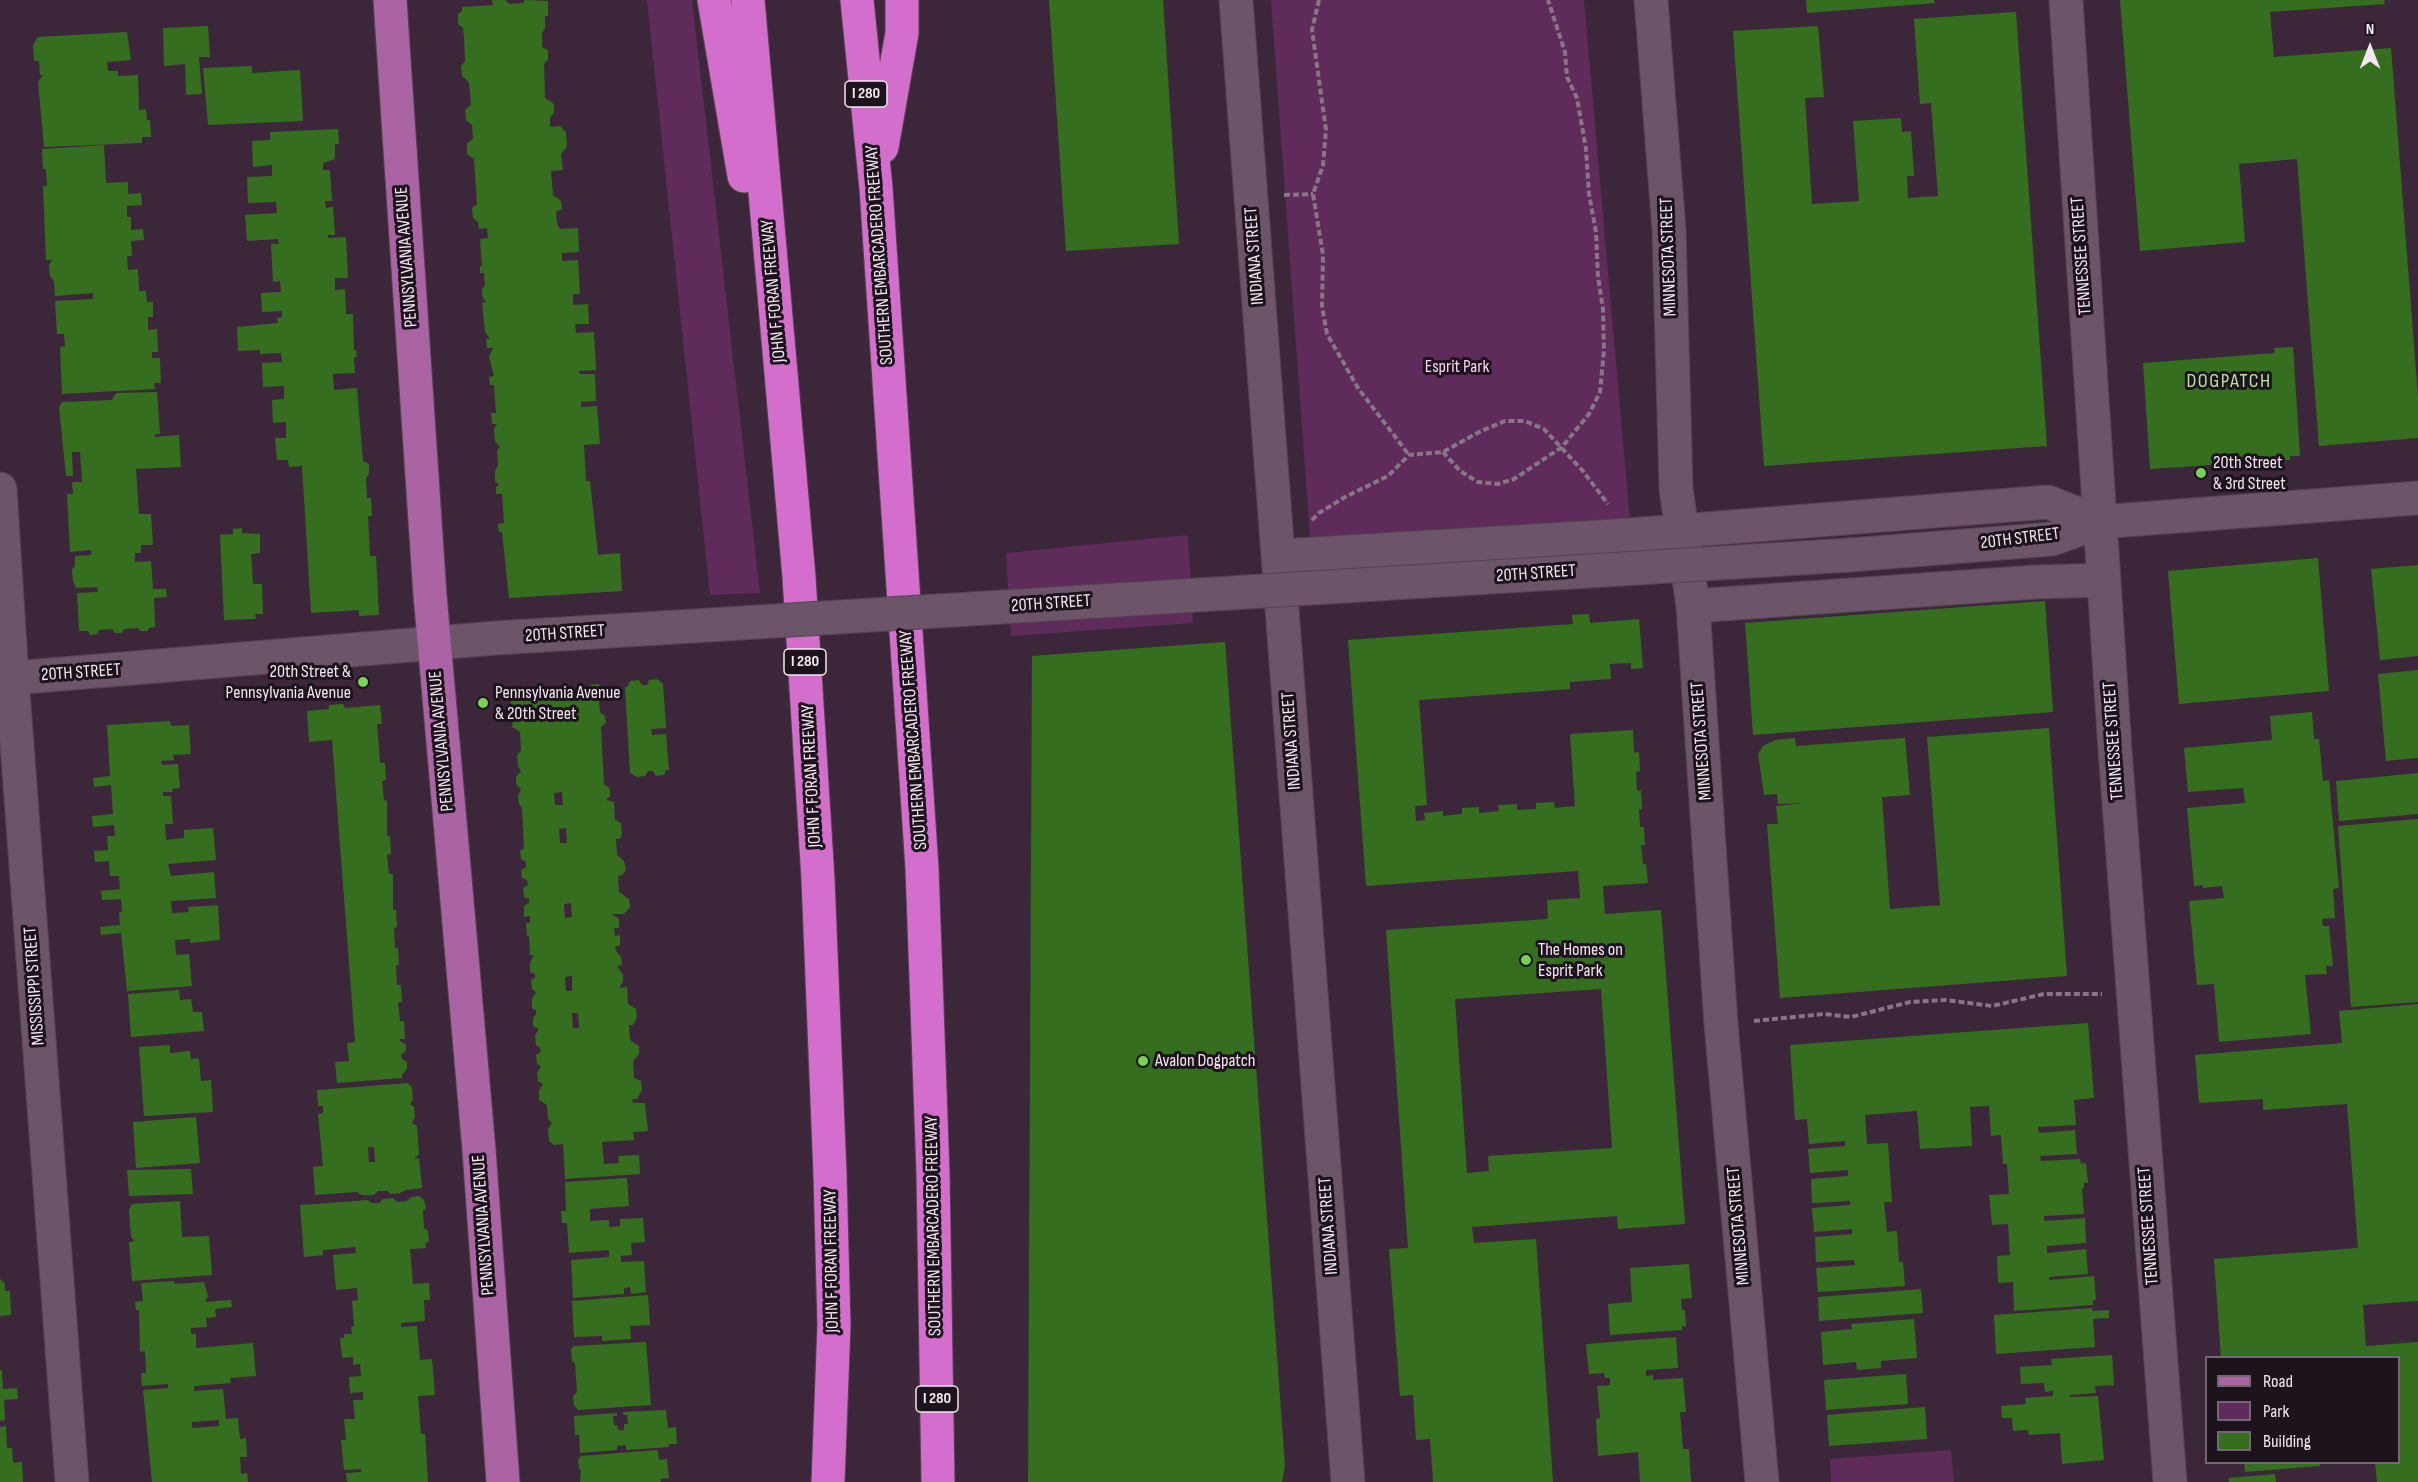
<!DOCTYPE html>
<html>
<head>
<meta charset="utf-8">
<style>
  body { margin:0 }
  #map { position:relative; width:2418px; height:1482px; overflow:hidden; background:#3c273a; font-family:"Sofia Sans Condensed",sans-serif }
  canvas { display:block }
  .legend { position:absolute; left:2205px; top:1356px; width:195px; height:108px; box-sizing:border-box; background:#1d131c; border:2px solid #736772; margin:0; padding:8px 10px; list-style:none; font-size:18px; color:#f4e6f2 }
  .legend li { display:flex; align-items:center; gap:12px; height:30px }
  .legend b { width:30px; border:2px solid #736772 }
  .north { position:absolute; left:2340px; top:18px; width:60px; height:60px; -webkit-text-stroke:4px #1d131c; paint-order:stroke; rotate:0deg; font-size:16px; font-weight:700; line-height:24px; text-align:center; color:#f4e6f2 }
  .north::after { content:''; display:block; margin:auto; width:21px; height:27px; background:#f4e6f2; clip-path:polygon(50% 0,100% 100%,50% 72%,0 100%) }
</style>
</head>
<body>
<div id="map">
<canvas width="2418" height="1482"></canvas>
<ul class="legend">
<li><b style="height:8px;background:#aa64a4"></b>Road</li>
<li><b style="height:16px;background:#5f2b5b"></b>Park</li>
<li><b style="height:16px;background:#366e1f"></b>Building</li>
</ul>
<div class="north">N</div>
</div>
<script>
const g = document.querySelector('canvas').getContext('2d');
g.lineJoin = 'round';
function paint(path, color) { g.fillStyle = color; g.fill(path, 'evenodd'); }
const shape = rows => new Path2D(rows.map(r => 'M' + r).join(''));
function stroke(path, color, width, dash) { g.strokeStyle = color; g.lineWidth = width; g.lineCap = dash ? 'butt' : 'round'; g.setLineDash(dash || []); g.stroke(path); }
function drawText(font, color, halo, rows, align = 'center') {
  g.font = font + ' "Sofia Sans Condensed",sans-serif'; g.lineWidth = 6; g.setLineDash([]); g.textBaseline = 'middle'; g.strokeStyle = halo; g.fillStyle = color; for (const [text, x, y, turn = 0] of rows) {
    g.save(); g.translate(x, y); g.rotate((+turn || 0) * Math.PI / 180); g.textAlign = isNaN(turn) ? turn : align; if (halo) g.strokeText(text, 0, 0); g.fillText(text, 0, 0); g.restore();
  }
}
paint(shape([
  [647,0,692,0,760,593,710,595],
  [1271,0,1584,0,1630,521,1310,537],
  [1188,535,1193,623,1011,636,1006,553],
  [1951,1450,1954,1482,1831,1482,1830,1459]
]), '#5f2b5b');
paint(shape([
  [492,0,505,0,509,4,523,3,525,0,548,1,548,16,545,16,545,28,542,33,542,47,548,50,548,59,544,64,545,98,554,104,554,112,550,118,550,127,560,126,566,132,567,147,561,154,563,170,551,171,553,195,561,201,562,209,556,212,557,224,560,229,578,228,579,252,562,253,562,261,578,260,580,294,573,294,573,305,588,304,589,324,575,324,576,333,594,332,596,370,579,371,580,374,595,374,596,401,581,402,581,407,597,406,600,444,584,445,586,481,590,481,598,555,620,553,622,591,509,598,502,532,499,532,498,524,504,523,502,494,496,494,496,487,499,485,495,481,495,471,498,465,497,450,500,447,495,441,494,429,497,424,492,424,491,413,496,413,494,385,490,385,489,377,494,376,489,357,493,348,487,348,486,339,490,339,485,332,482,303,486,302,482,296,482,289,485,285,484,273,480,273,480,266,482,266,480,239,488,238,487,228,479,229,478,222,473,218,472,208,477,204,474,159,467,154,467,143,473,139,472,125,466,120,465,110,471,105,469,82,462,76,461,66,465,61,464,38,463,28,458,24,458,14,462,11,462,7,493,5],
  [1049,0,1163,0,1179,244,1066,251],
  [1806,0,1934,0,1935,3,1807,13],
  [2120,0,2384,0,2385,4,2270,12,2274,57,2391,48,2418,397,2418,438,2319,446,2297,159,2239,164,2245,242,2140,251],
  [2016,12,2047,446,1764,466,1733,31,1818,26,1824,97,1805,98,1812,204,1859,201,1853,121,1901,118,1902,132,1911,131,1914,176,1907,176,1908,198,1938,196,1931,103,1920,104,1914,19],
  [208,26,210,57,199,57,202,94,186,95,185,64,164,66,163,28],
  [127,32,131,60,107,62,108,71,118,71,118,76,138,75,139,110,146,109,147,120,150,120,151,137,142,137,142,143,44,147,38,82,43,75,40,75,39,61,34,61,33,45,38,37],
  [252,66,252,73,300,70,303,121,208,125,203,68],
  [338,129,339,144,335,144,335,159,323,163,323,170,330,170,332,201,325,201,326,208,333,207,335,235,328,235,328,238,346,237,348,278,335,278,335,290,345,289,346,314,353,314,354,350,356,350,357,357,354,357,355,373,333,374,334,390,357,388,363,461,369,464,369,474,366,478,367,498,371,498,372,516,368,516,370,556,376,556,379,615,359,616,359,610,311,613,302,466,289,467,288,460,277,460,275,438,286,438,286,422,273,423,272,400,284,399,284,386,263,387,262,363,282,362,281,353,260,354,260,350,238,351,237,327,278,323,277,318,282,317,282,311,262,312,261,293,281,292,280,281,273,282,271,244,279,244,278,239,247,241,245,215,277,213,276,202,248,203,247,177,272,176,272,165,253,167,252,141,270,140,270,132],
  [104,145,106,183,128,182,128,194,141,193,142,205,127,206,127,217,131,217,131,230,143,229,144,240,131,241,132,256,127,256,128,270,138,269,139,291,146,291,147,302,153,302,153,317,148,317,148,330,157,329,158,352,152,352,152,358,160,358,161,383,154,383,155,389,62,394,60,347,65,346,64,334,57,334,55,301,93,299,93,293,55,296,54,281,50,276,49,265,52,260,46,260,43,186,47,186,46,169,43,169,42,149],
  [2293,347,2300,456,2290,456,2290,460,2150,469,2143,363,2275,353,2274,348],
  [157,392,160,434,155,434,155,437,179,435,181,467,136,469,139,514,151,514,153,545,141,545,141,553,135,553,135,562,151,561,153,589,166,589,167,597,154,598,155,627,149,628,147,631,140,631,138,628,124,629,122,633,115,633,112,629,99,630,97,634,90,635,88,631,79,631,77,593,98,592,97,587,76,588,73,581,72,569,75,566,75,556,91,555,91,550,70,552,67,494,73,494,72,482,82,482,80,452,72,452,73,476,66,476,59,407,62,402,112,400,116,393],
  [242,528,242,533,260,534,260,553,251,554,253,584,262,584,263,614,255,614,256,619,224,620,220,535,233,534,233,529],
  [2318,558,2329,691,2179,704,2168,571],
  [2418,565,2418,656,2380,660,2371,569],
  [2045,601,2053,712,1753,735,1745,623],
  [1589,614,1590,623,1639,619,1643,668,1631,669,1631,663,1610,664,1611,679,1570,682,1570,689,1419,700,1427,805,1415,806,1416,821,1425,820,1424,813,1443,811,1443,816,1462,814,1462,808,1479,807,1479,813,1499,811,1498,805,1517,804,1517,810,1536,809,1536,803,1554,802,1555,808,1575,806,1570,734,1633,730,1634,753,1639,752,1640,771,1636,772,1637,791,1641,790,1642,809,1639,809,1640,827,1644,827,1645,845,1641,845,1643,864,1646,864,1648,883,1603,886,1605,914,1661,910,1685,1224,1618,1229,1617,1216,1472,1227,1474,1243,1536,1239,1553,1482,1433,1482,1430,1439,1416,1440,1413,1395,1400,1396,1389,1249,1408,1248,1386,930,1548,919,1547,900,1580,898,1578,871,1366,886,1348,640,1573,624,1572,615],
  [1601,989,1612,1148,1488,1156,1489,1171,1467,1173,1455,999],
  [1225,642,1285,1466,1282,1482,1028,1482,1032,656],
  [2418,670,2418,758,2386,761,2378,674],
  [657,679,663,684,666,728,651,729,652,735,666,734,669,770,666,770,664,775,656,776,653,771,648,771,645,776,637,777,630,773,625,687,627,687,630,681,639,680,642,685,647,685,649,680],
  [598,684,605,690,605,697,599,702,600,712,605,716,606,723,601,727,604,784,610,789,610,796,606,800,614,802,615,820,621,823,622,833,620,839,616,839,617,855,624,861,626,870,622,875,618,876,619,892,629,899,630,907,624,914,612,914,619,919,619,928,614,928,615,936,620,935,620,946,615,946,616,951,621,957,622,964,617,967,623,974,623,982,619,988,627,987,628,1004,636,1009,637,1017,633,1025,629,1025,630,1040,639,1046,639,1054,633,1061,634,1078,641,1081,642,1090,637,1099,632,1099,633,1103,645,1103,648,1131,633,1132,634,1140,602,1142,604,1164,619,1163,618,1156,639,1155,640,1174,565,1179,563,1144,554,1145,549,1141,548,1129,552,1123,548,1119,547,1105,539,1100,539,1091,543,1084,538,1081,537,1073,541,1066,537,1064,536,1055,541,1052,540,1048,536,1045,535,1035,539,1029,533,1026,533,1018,536,1014,536,1010,532,1008,532,999,536,992,532,989,531,980,535,978,535,974,530,972,530,963,534,955,530,955,529,936,527,936,526,923,530,923,530,916,524,917,524,906,529,903,529,899,524,897,523,888,528,885,527,880,522,878,521,870,526,867,526,862,521,859,520,851,524,848,522,808,519,804,518,796,521,789,516,784,516,777,521,771,518,766,517,755,521,751,520,732,512,727,515,708,511,704,510,694,515,690,522,690,526,694,549,692,552,688,560,687,566,691,587,690,590,685],
  [562,792,563,805,555,805,554,793],
  [566,828,567,843,560,843,559,829],
  [571,903,572,917,565,918,564,904],
  [572,976,572,991,566,991,565,977],
  [572,1013,578,1013,579,1028,573,1028],
  [343,704,345,708,380,705,382,724,377,724,378,736,380,763,385,763,386,780,382,781,384,801,387,800,387,836,390,836,391,854,387,855,389,874,393,874,393,910,396,910,397,927,394,928,395,948,398,948,399,965,396,965,397,985,401,985,402,1002,398,1002,400,1021,404,1021,405,1039,400,1039,400,1041,406,1045,406,1051,401,1055,402,1059,407,1062,407,1069,402,1075,402,1078,337,1083,335,1062,349,1061,347,1043,355,1042,332,740,309,742,307,711,329,709,329,705],
  [2312,712,2314,739,2319,739,2323,781,2329,780,2339,888,2333,889,2335,918,2322,919,2323,926,2329,926,2333,966,2326,966,2327,974,2305,975,2311,1034,2219,1042,2214,984,2197,985,2189,901,2224,898,2222,886,2203,888,2203,885,2194,886,2187,808,2245,803,2243,788,2188,792,2184,748,2272,740,2270,716],
  [170,721,171,726,189,725,191,754,173,755,174,760,161,761,162,765,178,764,180,788,172,789,173,792,163,792,163,796,171,796,173,824,165,824,166,840,184,838,184,830,213,828,216,860,168,864,171,876,214,872,216,898,171,901,172,913,189,912,188,907,218,905,220,940,190,943,190,939,175,940,176,955,189,954,192,986,127,991,121,933,101,935,100,927,120,925,119,912,122,912,121,899,102,900,101,891,120,889,119,876,110,876,109,861,95,862,94,851,108,850,107,836,115,836,114,825,93,827,92,816,113,814,111,785,94,787,93,778,110,776,107,725],
  [2049,728,2067,976,1780,998,1767,824,1778,824,1776,806,1805,803,1778,804,1777,794,1764,795,1758,754,1763,746,1775,740,1795,738,1796,746,1905,738,1910,795,1882,797,1890,909,1940,905,1927,737],
  [2418,773,2418,814,2339,821,2336,781],
  [2418,819,2418,1002,2351,1007,2338,826],
  [179,990,180,1000,191,999,193,1012,202,1012,204,1031,131,1037,128,994],
  [2418,1004,2418,1301,2363,1305,2366,1346,2418,1342,2418,1482,2377,1482,2375,1462,2398,1462,2398,1358,2221,1358,2214,1259,2358,1248,2347,1104,2263,1110,2263,1099,2199,1103,2195,1055,2342,1043,2339,1011],
  [2088,1023,2094,1098,2074,1100,2076,1125,2038,1127,2039,1133,2075,1130,2077,1154,2040,1156,2041,1161,2080,1159,2081,1164,2086,1163,2088,1183,2084,1183,2084,1188,2082,1189,2084,1214,2044,1216,2044,1221,2085,1218,2086,1243,2047,1246,2047,1253,2086,1249,2088,1274,2049,1277,2049,1280,2094,1276,2096,1300,2093,1300,2093,1305,2014,1311,2013,1282,1998,1283,1997,1256,2010,1255,2008,1224,1992,1225,1989,1195,2009,1194,2007,1164,2003,1164,2001,1135,1991,1136,1989,1106,1970,1107,1972,1146,1920,1149,1917,1111,1865,1115,1867,1144,1888,1143,1892,1202,1884,1202,1887,1232,1897,1231,1899,1262,1903,1262,1905,1286,1818,1292,1816,1268,1855,1265,1854,1260,1816,1262,1815,1237,1852,1234,1852,1229,1814,1232,1812,1208,1850,1205,1850,1201,1812,1203,1811,1179,1848,1176,1848,1170,1810,1173,1808,1149,1845,1146,1845,1141,1809,1144,1807,1119,1795,1120,1790,1045],
  [170,1045,170,1053,190,1051,191,1059,199,1058,201,1081,211,1080,213,1112,144,1116,139,1047],
  [408,1083,412,1088,413,1099,410,1104,414,1107,415,1117,412,1123,417,1126,419,1154,414,1159,419,1158,422,1188,406,1190,400,1193,391,1194,387,1191,378,1191,374,1195,362,1195,357,1192,315,1195,313,1167,323,1166,318,1114,323,1113,323,1106,318,1106,317,1090],
  [368,1147,374,1147,375,1162,369,1162],
  [196,1117,200,1163,136,1168,133,1122],
  [191,1169,193,1194,129,1196,127,1170],
  [627,1178,629,1206,590,1209,590,1221,609,1220,609,1227,620,1226,620,1219,643,1218,645,1242,631,1243,632,1255,621,1256,621,1262,644,1261,646,1292,631,1294,630,1287,624,1288,624,1294,573,1298,571,1260,609,1257,609,1250,569,1253,567,1223,562,1223,561,1211,566,1211,565,1182],
  [419,1196,424,1200,426,1208,423,1211,424,1228,428,1231,429,1241,425,1244,426,1248,410,1249,413,1284,429,1283,430,1300,424,1300,425,1321,401,1323,401,1327,417,1326,420,1360,432,1359,435,1395,418,1396,421,1434,425,1434,428,1482,347,1482,346,1473,361,1472,361,1469,344,1470,341,1440,346,1440,344,1419,355,1419,353,1400,363,1400,363,1392,350,1393,349,1377,361,1376,360,1364,353,1365,353,1357,342,1358,340,1338,344,1338,344,1334,352,1334,351,1327,354,1326,352,1301,358,1300,357,1288,336,1290,333,1255,356,1253,355,1247,323,1250,323,1255,304,1257,300,1205,368,1200,371,1203,379,1203,383,1199,393,1198,397,1202,407,1201,411,1197],
  [180,1201,182,1237,209,1236,212,1275,132,1281,129,1242,135,1241,131,1237,129,1210,132,1204],
  [1689,1264,1692,1298,1681,1299,1682,1310,1685,1310,1686,1326,1682,1326,1682,1330,1610,1335,1608,1304,1632,1302,1630,1268],
  [0,1279,5,1284,5,1291,10,1291,11,1315,0,1316],
  [174,1281,174,1284,204,1282,208,1296,205,1302,231,1300,232,1307,215,1309,216,1317,206,1318,207,1327,191,1328,191,1334,196,1334,196,1348,253,1343,256,1376,230,1378,231,1383,194,1386,194,1391,223,1389,226,1419,238,1418,240,1439,246,1438,247,1457,240,1457,241,1474,247,1473,248,1482,152,1482,143,1390,168,1388,168,1384,142,1386,141,1373,146,1373,145,1351,140,1352,139,1310,136,1310,135,1302,143,1301,141,1283],
  [219,1420,219,1426,192,1428,192,1422],
  [1921,1289,1923,1313,1819,1321,1818,1297],
  [648,1295,650,1325,630,1326,631,1339,602,1341,602,1336,574,1337,572,1301],
  [2092,1308,2093,1311,2109,1310,2109,1318,2093,1319,2095,1347,1996,1354,1994,1315],
  [1914,1319,1917,1358,1881,1361,1881,1368,1857,1370,1856,1362,1823,1365,1821,1332,1852,1329,1851,1324],
  [1676,1337,1678,1368,1646,1370,1646,1376,1653,1375,1653,1380,1683,1378,1686,1412,1680,1412,1683,1449,1689,1449,1691,1482,1640,1482,1638,1452,1598,1456,1596,1419,1600,1418,1597,1386,1610,1385,1610,1378,1605,1378,1604,1373,1589,1374,1586,1344],
  [646,1342,651,1405,578,1410,574,1405,573,1396,577,1392,575,1363,572,1361,571,1349,574,1346],
  [2112,1355,2114,1385,2095,1386,2096,1393,2070,1395,2070,1397,2098,1396,2104,1460,2062,1464,2060,1433,2029,1435,2028,1430,2013,1431,2012,1418,2002,1418,2001,1406,2026,1404,2025,1398,2053,1396,2053,1391,2045,1392,2044,1383,2021,1384,2020,1367,2052,1365,2051,1359],
  [0,1370,2,1370,3,1389,17,1388,18,1399,4,1400,5,1420,0,1421],
  [1906,1374,1908,1404,1826,1410,1824,1380],
  [1925,1407,1927,1439,1829,1446,1827,1415],
  [666,1410,668,1428,676,1427,677,1444,669,1444,669,1447,626,1450,626,1445,617,1446,617,1450,580,1453,579,1435,575,1435,574,1416,617,1413,617,1416,613,1416,614,1425,617,1425,618,1430,624,1430,624,1424,628,1424,627,1415,623,1415,623,1412],
  [6,1426,7,1448,12,1448,13,1463,22,1462,23,1482,0,1482,0,1427],
  [658,1450,659,1460,667,1459,669,1478,660,1479,661,1482,580,1482,581,1470,579,1469,578,1459,581,1456],
  [2244,1462,2320,1462,2320,1466,2245,1472],
  [2275,1474,2276,1482,2229,1482,2229,1478]
]), '#366e1f');
const minor = shape([
  [1236,0,1348,1482],
  [1651,0,1669,230,1676,489,1693,606,1721,1024,1762,1482],
  [2066,0,2115,750,2170,1482],
  [0,489,12,678,72,1482],
  [1850,555,2052,539,2099,522,2418,498],
  [1279,556,1616,536,2048,502,2099,522],
  [1693,606,2036,582,2103,580],
  [0,679,496,638,660,628]
]);
const major = shape([
  [390,0,430,595,479,1150,503,1482]
]);
const highway = shape([
  [714,0,744,176],
  [748,0,799,577,818,879,830,1174,834,1325,828,1482],
  [857,0,876,188,922,868,933,1173,938,1482],
  [882,147,902,33,902,0]
]);
stroke(minor, '#554353', 35);
stroke(major, '#554353', 35);
stroke(highway, '#554353', 35);
stroke(shape([
  [1319,0,1312,30,1326,130,1323,165,1313,194,1323,255,1322,306,1327,334,1358,388,1409,455],
  [1284,195,1313,194],
  [1443,452,1460,471,1478,482,1498,484,1514,479,1562,447,1589,414,1600,392,1604,350,1603,309,1598,277,1596,232,1589,194,1586,149,1577,98,1567,77,1565,52,1548,0],
  [1312,520,1319,513,1345,497,1388,476,1409,455,1443,452,1481,431,1505,421,1525,421,1544,429,1582,470,1608,504],
  [1754,1021,1824,1014,1851,1017,1910,1002,1946,1000,1992,1006,2044,994,2102,994]
]), '#887686', 4, [6, 3]);
stroke(minor, '#6c5469', 33);
stroke(major, '#aa64a4', 33);
stroke(highway, '#d46ecc', 33);
const minorBridge = shape([
  [660,628,1850,555]
]);
stroke(minorBridge, '#554353', 35, []);
stroke(minorBridge, '#6c5469', 33);
for (const [x, y, r, color] of [
  [2201,473,6,"#79d157"],
  [363,682,6,"#79d157"],
  [483,703,6,"#79d157"],
  [1526,960,6,"#79d157"],
  [1143,1061,6,"#79d157"]
]) { const dot = new Path2D(); dot.arc(x, y, r, 0, 2 * Math.PI); g.fillStyle = color; g.fill(dot); stroke(dot, '#1d131c', 2); }
for (const [x, y, w] of [
  [866,94,42],
  [805,662,42],
  [937,1399,42]
]) { const box = new Path2D(); box.roundRect(x - w / 2, y - 13, w, 26, 4.5); g.fillStyle = '#1d131c'; g.fill(box); stroke(box, '#f4e6f2', 1.5); }
drawText('bold 16px', '#f4e6f2', null, [
  ["I 280",866,94],
  ["I 280",805,662],
  ["I 280",937,1399]
]);
drawText('18px', '#f4e6f2', '#1d131c', [
  ["SOUTHERN EMBARCADERO FREEWAY",880,255,-94],
  ["INDIANA STREET",1255,256,-94],
  ["TENNESSEE STREET",2082,256,-94],
  ["PENNSYLVANIA AVENUE",407,257,-94],
  ["MINNESOTA STREET",1669,257,-92],
  ["JOHN F FORAN FREEWAY",774,291,-95],
  ["20TH STREET",2020,539,-7],
  ["20TH STREET",1536,574,-4],
  ["20TH STREET",1051,604,-4],
  ["20TH STREET",565,634,-4],
  ["20TH STREET",81,673,-4],
  ["SOUTHERN EMBARCADERO FREEWAY",914,740,-94],
  ["PENNSYLVANIA AVENUE",442,741,-95],
  ["INDIANA STREET",1292,741,-94],
  ["MINNESOTA STREET",1702,741,-94],
  ["TENNESSEE STREET",2114,741,-94],
  ["JOHN F FORAN FREEWAY",812,776,-93],
  ["MISSISSIPPI STREET",35,986,-94],
  ["PENNSYLVANIA AVENUE",484,1225,-94],
  ["SOUTHERN EMBARCADERO FREEWAY",934,1226,-91],
  ["INDIANA STREET",1329,1226,-94],
  ["MINNESOTA STREET",1739,1226,-95],
  ["TENNESSEE STREET",2149,1226,-94],
  ["JOHN F FORAN FREEWAY",832,1261,-91]
]);
drawText('18px', '#fad3f5', '#1d131c', [
  ["Esprit Park",1457,367]
]);
drawText('18px', '#f4e6f2', '#1d131c', [
  ["20th Street",2213,463],
  ["& 3rd Street",2213,484],
  ["20th Street &",351,672,"right"],
  ["Pennsylvania Avenue",351,693,"right"],
  ["Pennsylvania Avenue",495,693],
  ["& 20th Street",495,714],
  ["The Homes on",1538,950],
  ["Esprit Park",1538,971],
  ["Avalon Dogpatch",1155,1061]
], 'left');
g.letterSpacing = '1.5px';
drawText('20px', '#b6e6a6', '#1d131c', [
  ["DOGPATCH",2229,382]
]);
g.letterSpacing = '0px';
</script>
</body>
</html>
